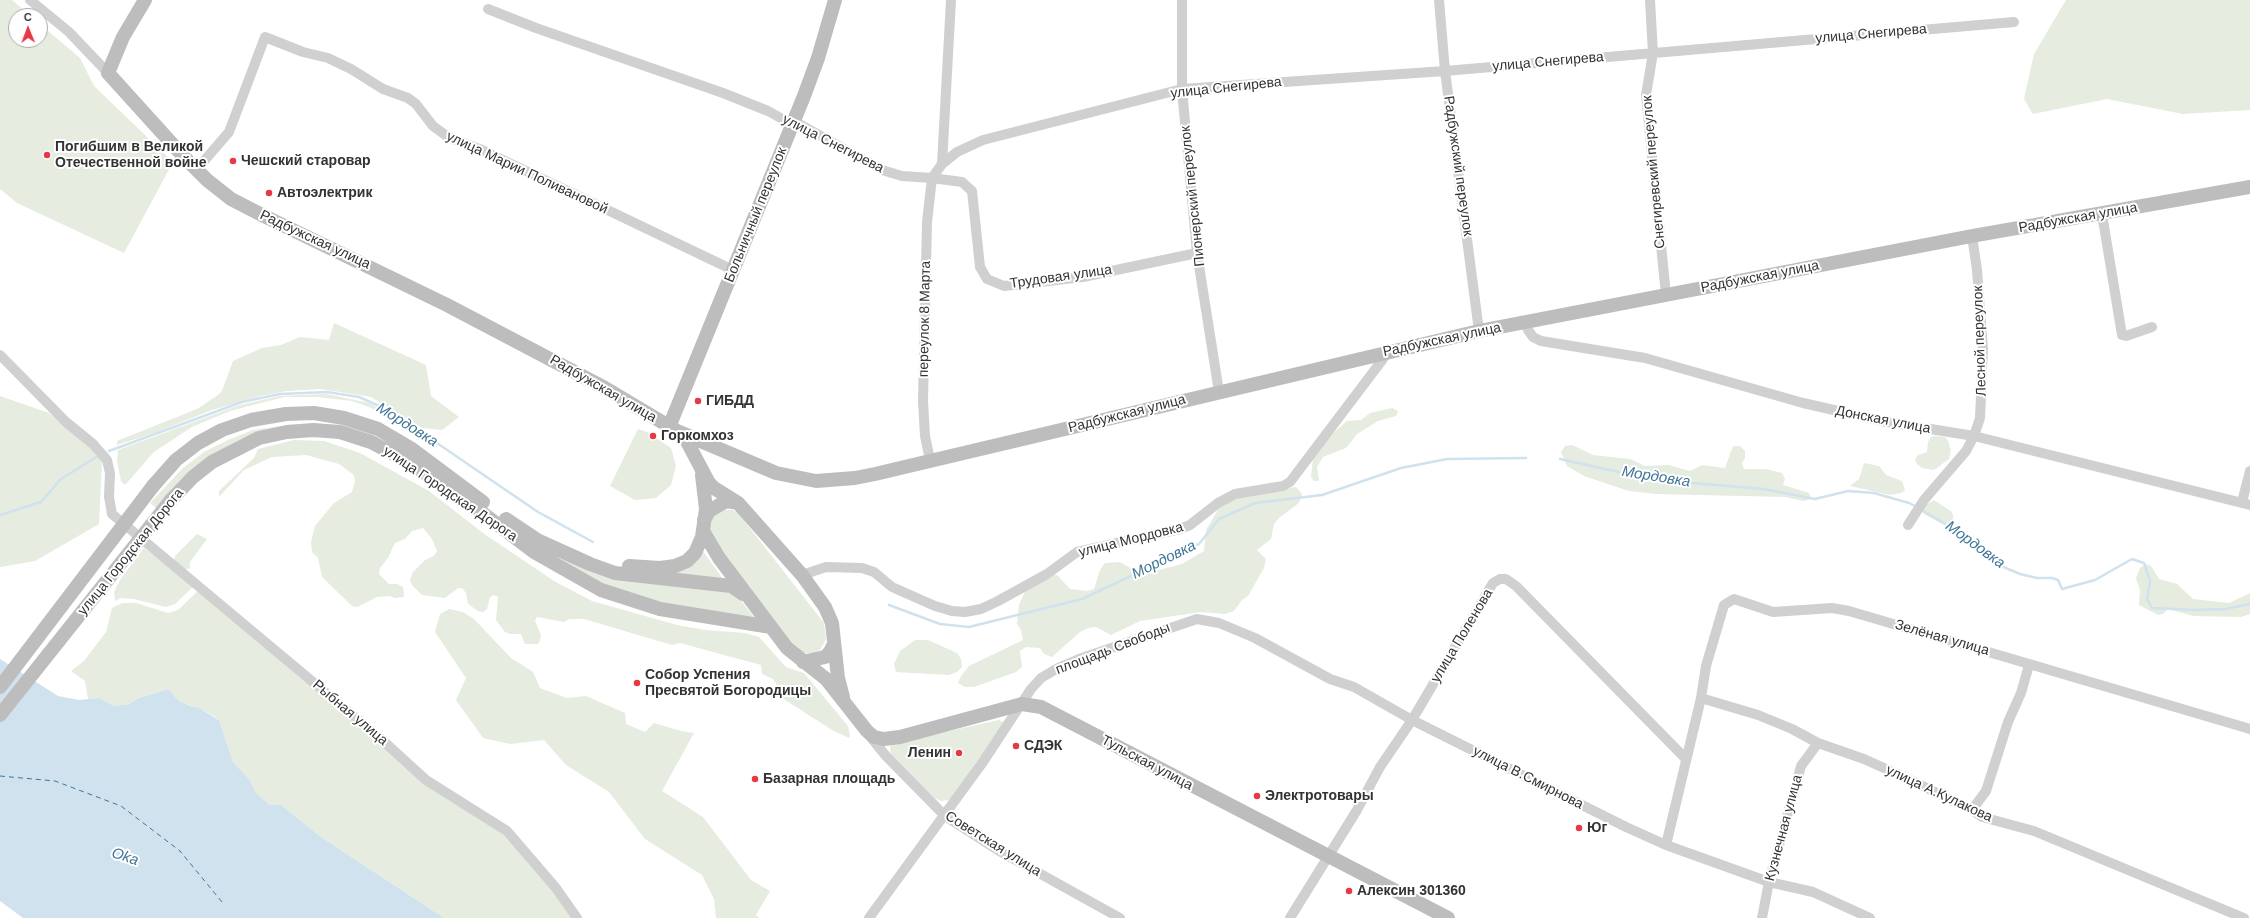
<!DOCTYPE html>
<html>
<head>
<meta charset="utf-8">
<style>
  body { margin:0 }
  #map { position:relative; width:2250px; height:918px; overflow:hidden; background:#fff; font-family:Arial,sans-serif }
  canvas { display:block }
  .north { position:absolute; left:8px; top:8px; width:40px; height:40px; box-sizing:border-box; background:#fff; border:1px solid #adadad; border-radius:50%; rotate:359deg; font-size:11px; font-weight:700; line-height:16px; text-align:center; color:#333 }
  .north::after { content:''; display:block; margin:auto; width:14px; height:18px; background:#e63946; clip-path:polygon(50% 0,100% 100%,50% 72%,0 100%) }
</style>
</head>
<body>
<div id="map">
<canvas width="2250" height="918"></canvas>
<div class="north">С</div>
</div>
<script>
const g = document.querySelector('canvas').getContext('2d');
g.lineJoin = 'round';
function paint(path, color) { g.fillStyle = color; g.fill(path, 'evenodd'); }
const shape = rows => new Path2D(rows.map(r => 'M' + r).join(''));
function stroke(path, color, width, dash) { g.strokeStyle = color; g.lineWidth = width; g.lineCap = dash ? 'butt' : 'round'; g.setLineDash(dash || []); g.stroke(path); }
function drawText(font, color, halo, rows, align = 'center') {
  g.font = font + ' Arial,sans-serif'; g.lineWidth = 4; g.setLineDash([]); g.textBaseline = 'middle'; g.strokeStyle = halo; g.fillStyle = color; for (const [text, x, y, turn = 0] of rows) {
    g.save(); g.translate(x, y); g.rotate((+turn || 0) * Math.PI / 180); g.textAlign = isNaN(turn) ? turn : align; if (halo) g.strokeText(text, 0, 0); g.fillText(text, 0, 0); g.restore();
  }
}
paint(shape([
  [0,0,12,0,31,16,16,16,16,40,40,40,40,24,80,58,94,86,173,162,124,253,17,203,0,189],
  [2066,0,2250,0,2250,110,2183,114,2107,99,2033,114,2024,99,2034,54],
  [334,323,426,365,431,396,459,417,442,430,422,428,371,397,321,389,287,391,261,396,212,410,154,433,117,445,117,441,197,409,218,395,222,391,233,361,262,348,281,345,300,337,329,340],
  [327,394,369,403,415,430,369,407,352,401,318,397,284,397,230,411,192,427,154,452,125,485,121,481,117,461,118,450,240,405,280,396],
  [0,396,49,413,86,442,102,461,99,524,35,561,0,567],
  [1392,408,1398,411,1396,416,1378,421,1357,434,1346,448,1323,457,1317,467,1319,481,1314,481,1311,477,1313,458,1329,437,1347,421,1361,420,1370,413],
  [316,424,257,434,157,509,150,503,183,468,204,452,228,440,253,430,288,425],
  [638,429,647,432,671,448,676,466,671,485,656,498,635,500,610,486],
  [1935,436,1945,437,1948,441,1951,450,1949,459,1934,470,1922,468,1917,464,1915,459,1918,455,1927,452,1928,442,1931,437],
  [294,440,324,441,360,453,429,491,483,533,554,581,592,601,677,625,705,630,745,633,759,637,786,667,804,673,848,726,850,735,849,738,832,730,779,696,778,687,773,679,762,674,761,665,680,643,672,645,584,619,569,619,564,622,537,617,535,621,541,635,540,640,538,644,525,644,521,634,510,634,505,632,496,620,498,597,494,595,490,597,487,609,483,612,478,611,468,604,466,593,462,588,458,588,445,598,422,595,412,585,410,580,413,572,425,560,434,556,437,551,432,539,423,528,412,531,405,539,395,543,388,558,380,568,379,574,389,584,397,584,403,587,404,597,395,598,390,596,377,597,357,607,352,606,322,577,318,558,312,552,311,542,315,526,334,503,352,492,355,481,354,475,339,464,306,455,272,457,244,470,219,497,219,491,254,458,258,449],
  [1572,445,1593,455,1630,459,1645,466,1668,465,1690,471,1702,465,1725,468,1733,446,1740,446,1745,451,1745,458,1742,463,1744,469,1766,469,1782,473,1785,479,1783,485,1809,493,1811,499,1804,501,1785,497,1656,494,1629,491,1584,476,1567,466,1561,452,1565,446],
  [1864,463,1879,466,1886,475,1902,481,1905,490,1901,493,1890,495,1850,486,1859,479],
  [1296,487,1302,494,1299,503,1279,518,1274,524,1271,539,1257,550,1266,559,1264,568,1248,596,1242,600,1234,611,1225,614,1201,612,1140,621,1111,635,1096,627,1088,628,1080,632,1052,657,1044,654,1040,648,1026,647,1020,651,1022,667,1016,672,974,687,965,687,958,683,961,676,969,666,1023,640,1021,630,1017,624,1019,605,1026,589,1050,575,1057,575,1070,589,1087,591,1094,589,1100,570,1105,563,1120,562,1134,570,1147,573,1182,564,1204,551,1206,530,1219,508,1239,496],
  [1934,500,1952,512,1954,520,1946,526,1924,514,1923,509,1925,505],
  [726,510,732,510,738,513,824,623,826,639,820,650,813,654,799,652,711,538,709,528,711,519,718,512],
  [197,534,207,539,190,562,190,568,184,570,174,560,175,556],
  [144,548,194,586,175,604,166,607,134,599,121,598,115,601,114,592,120,580],
  [702,550,723,579,668,575],
  [550,555,578,565,720,589,738,597,754,617,679,607,620,593],
  [2146,564,2151,566,2159,579,2177,584,2193,599,2229,603,2250,593,2250,614,2241,617,2193,616,2168,609,2163,614,2158,615,2139,605,2140,590,2136,578,2140,568],
  [204,585,250,628,426,776,494,818,580,918,444,918,321,837,281,805,270,805,256,793,249,779,233,762,219,720,214,716,198,707,192,707,179,701,168,689,139,698,129,704,114,706,99,698,88,699,85,681,71,671,84,661,106,632,112,608,122,603,136,603,168,613,178,610],
  [449,609,463,612,474,619,511,658,533,672,540,688,567,698,586,696,625,713,626,724,645,732,654,723,681,731,694,733,662,791,703,817,751,880,770,891,756,915,759,918,716,918,714,899,702,875,645,839,609,792,566,765,544,740,510,744,483,738,456,700,466,678,435,632,440,614],
  [915,640,928,640,957,653,961,659,962,667,957,672,949,675,896,672,894,664,900,651],
  [999,720,1005,723,950,800,941,801,934,798,891,754,890,749,890,746,896,743]
]), '#e6ecdf');
paint(shape([
  [0,659,58,696,79,700,99,698,114,706,129,704,139,698,168,689,179,701,192,707,198,707,219,720,233,762,249,779,256,793,270,805,281,805,321,837,444,918,23,918,0,901]
]), '#cfe2ee');
stroke(shape([
  [109,451,242,402,280,394,327,392,359,397,390,411,538,512,593,542],
  [1560,459,1655,480,1764,489,1815,499,1848,491,1874,493,1909,503,1917,507],
  [1921,510,1958,531,1974,549,2001,566,2020,574,2037,578,2052,578,2058,580,2062,589,2095,580,2132,559,2144,563,2150,581,2147,599,2152,608,2196,610,2225,609,2250,604],
  [0,515,41,502,61,479,98,456],
  [889,605,940,624,969,627,1082,599,1199,544,1219,519,1255,503,1322,495,1401,468,1447,459,1526,458]
]), '#cfe2ee', 2.5);
stroke(shape([
  [0,776,55,781,121,806,180,851,222,902]
]), '#3f7597', 1, [5, 4]);
stroke(shape([
  [30,0,69,32,108,73],
  [1182,0,1182,89,1197,253,1219,392],
  [1439,0,1445,71,1479,331],
  [1650,0,1653,53,1646,95,1666,295],
  [488,9,536,28,723,93,768,111,786,121,794,121,882,170,902,176,932,178,942,164,957,152,983,140,1182,89,1445,71,2014,22],
  [942,164,951,0],
  [197,169,229,132,265,37,303,52,328,58,351,69,383,89,408,98,416,104,433,126,448,137,482,150,733,270],
  [2102,214,2122,335,2126,336,2152,327],
  [1525,322,1528,330,1533,337,1541,341,1645,358,1803,403,1887,422,1974,436,2250,505],
  [0,355,66,422,93,444,107,460,110,473,109,497,112,514,380,738,426,780,507,831,556,888,577,918],
  [930,460,925,436,923,401,927,222,932,178,962,182,972,191,980,267,987,279,1004,286,1083,277,1197,253],
  [2242,502,2250,471],
  [1908,525,1924,500,1966,451,1974,436,1980,418,1983,349,1977,270,1972,236],
  [802,575,826,567,862,568,874,572,892,587,935,606,952,611,965,612,981,609,998,601,1047,574,1077,552,1180,529,1190,525,1218,503,1235,494,1283,486,1290,482,1383,359,1381,353],
  [1701,698,1758,715,1792,729,1818,743,1864,759,1906,778,1972,810,1982,817,2034,831,2244,918],
  [869,735,886,756,945,816,1001,852,1120,918],
  [1972,810,1986,791,2008,722,2021,693,2029,665],
  [1666,845,1701,698,1706,666,1724,605,1734,599,1773,612,1832,608,1849,611,2250,729],
  [869,918,983,762,1031,689,1041,678,1058,668,1079,659,1197,619,1219,623,1255,638,1330,679,1354,687,1412,720,1626,827,1666,845,1769,882,1813,892,1870,918],
  [1290,918,1357,810,1380,767,1412,720,1493,583,1500,579,1506,579,1516,586,1686,759],
  [1762,918,1769,882,1801,766,1818,743]
]), '#d0d0d0', 10);
stroke(shape([
  [145,0,123,37,108,73,184,157,207,180,231,199,264,216,447,305,605,388,677,431,776,473,816,481,855,478,875,474,1479,331,1972,236,2250,187],
  [669,427,804,96,818,58,835,0],
  [683,434,709,483,714,488,738,503,802,575,825,607,832,623,838,678,843,697],
  [153,486,176,460,198,443,222,430,251,420,286,414,314,413,344,418,378,429,412,449,483,502],
  [171,500,193,477,212,462,259,438,287,432,313,430,340,432,371,442,407,461,472,505,534,552,601,590,660,609,771,627],
  [506,519,539,541,590,564,615,573,731,586,743,594],
  [704,520,709,511,721,504,727,501,738,503],
  [703,531,719,558,787,648,826,679,867,731,874,737,884,739,900,737,1022,704,1041,707,1448,918],
  [629,566,660,568,675,566,687,561,695,553,702,537,706,509,702,475],
  [803,662,825,657,830,652,834,644]
]), '#bdbdbd', 14);
stroke(shape([
  [0,687,153,486],
  [0,715,171,500]
]), '#bdbdbd', 14);
for (const [x, y, r, color] of [
  [47,155,4,"#e63946"],
  [233,161,4,"#e63946"],
  [269,193,4,"#e63946"],
  [698,401,4,"#e63946"],
  [653,436,4,"#e63946"],
  [637,683,4,"#e63946"],
  [1016,746,4,"#e63946"],
  [959,753,4,"#e63946"],
  [755,779,4,"#e63946"],
  [1257,796,4,"#e63946"],
  [1579,828,4,"#e63946"],
  [1349,891,4,"#e63946"]
]) { const dot = new Path2D(); dot.arc(x, y, r, 0, 2 * Math.PI); g.fillStyle = color; g.fill(dot); stroke(dot, '#fff', 1.5); }
drawText('14px', '#333', '#fff', [
  ["улица Снегирева",1871,34,-5],
  ["улица Снегирева",1548,62,-5],
  ["улица Снегирева",1226,88,-6],
  ["улица Снегирева",833,144,27],
  ["Радбужский переулок",1458,166,82],
  ["Снегиревский переулок",1654,172,-95],
  ["улица Марии Поливановой",527,173,25],
  ["Пионерский переулок",1193,196,-96],
  ["Больничный переулок",756,215,-68],
  ["Радбужская улица",2078,218,-10],
  ["Радбужская улица",315,240,25],
  ["Трудовая улица",1061,277,-8],
  ["Радбужская улица",1760,277,-11],
  ["переулок 8 Марта",925,319,-89],
  ["Радбужская улица",1442,340,-12],
  ["Лесной переулок",1980,341,-92],
  ["Радбужская улица",603,389,30],
  ["Радбужская улица",1127,414,-14],
  ["Донская улица",1883,420,11],
  ["улица Городская Дорога",450,494,34],
  ["улица Мордовка",1131,540,-14],
  ["улица Городская Дорога",131,552,-51],
  ["улица Поленова",1462,636,-59],
  ["Зелёная улица",1942,638,16],
  ["площадь Свободы",1113,649,-21],
  ["Рыбная улица",350,713,40],
  ["Тульская улица",1147,763,28],
  ["улица В.Смирнова",1528,778,27],
  ["улица А.Кулакова",1939,794,25],
  ["Кузнечная улица",1784,828,-75],
  ["Советская улица",993,844,32]
]);
drawText('bold 14px', '#333', '#fff', [
  ["Погибшим в Великой",55,147],
  ["Отечественной войне",55,163],
  ["Чешский старовар",241,161],
  ["Автоэлектрик",277,193],
  ["ГИБДД",706,401],
  ["Горкомхоз",661,436],
  ["Собор Успения",645,675],
  ["Пресвятой Богородицы",645,691],
  ["СДЭК",1024,746],
  ["Ленин",951,753,"right"],
  ["Базарная площадь",763,779],
  ["Электротовары",1265,796],
  ["Юг",1587,828],
  ["Алексин 301360",1357,891]
], 'left');
drawText('italic 15px', '#3f7597', '#fff', [
  ["Мордовка",407,425,32],
  ["Мордовка",1656,477,9],
  ["Мордовка",1975,545,36],
  ["Мордовка",1164,560,-26],
  ["Oka",125,857,18]
]);
</script>
</body>
</html>
